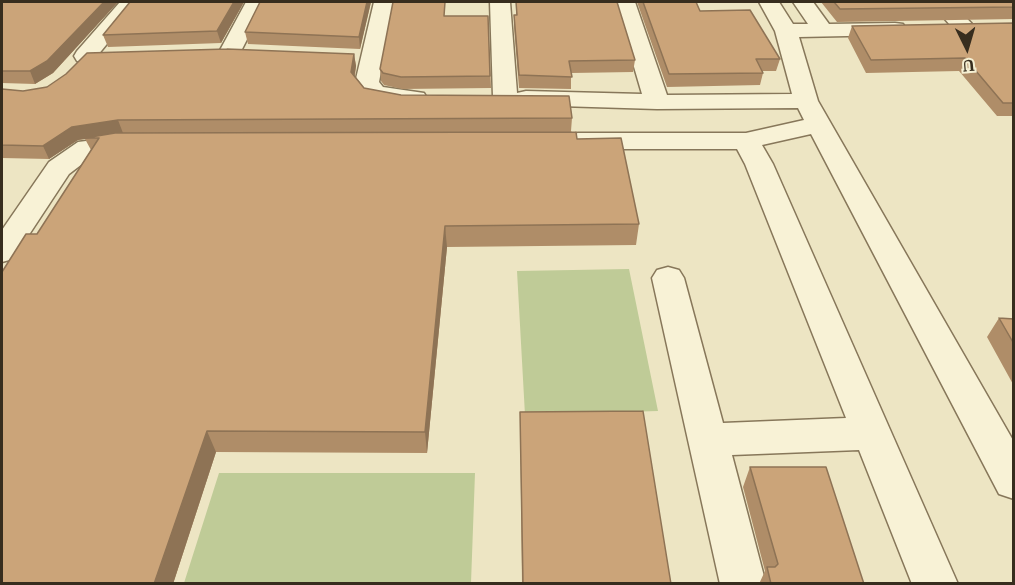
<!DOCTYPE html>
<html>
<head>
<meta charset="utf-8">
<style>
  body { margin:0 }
  #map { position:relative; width:1015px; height:585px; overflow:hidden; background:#ede5c3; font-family:"IBM Plex Serif",serif }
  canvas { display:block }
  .frame { position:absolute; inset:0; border:3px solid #372d1e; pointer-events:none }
  .north { position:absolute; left:937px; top:18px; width:60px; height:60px; -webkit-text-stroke:4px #f5efd2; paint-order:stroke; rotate:175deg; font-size:16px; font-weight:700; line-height:24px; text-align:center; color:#372d1e }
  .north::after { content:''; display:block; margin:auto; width:21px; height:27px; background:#372d1e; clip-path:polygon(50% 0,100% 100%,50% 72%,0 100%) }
</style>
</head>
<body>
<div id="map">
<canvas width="1015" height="585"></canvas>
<div class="frame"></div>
<div class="north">U</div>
</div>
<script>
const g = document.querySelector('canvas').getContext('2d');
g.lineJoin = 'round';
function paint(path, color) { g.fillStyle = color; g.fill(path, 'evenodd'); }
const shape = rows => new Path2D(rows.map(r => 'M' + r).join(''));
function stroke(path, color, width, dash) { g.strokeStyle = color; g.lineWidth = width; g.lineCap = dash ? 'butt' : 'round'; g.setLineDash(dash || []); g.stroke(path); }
paint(shape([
  [629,269,658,411,525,415,517,271],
  [219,473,475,473,471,583,184,583]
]), '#bfcb97');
const minor = shape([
  [120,2,141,2,93,61,85,63,77,61,74,56,77,51,120,2],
  [246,2,266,2,238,57,230,59,222,57,219,52,246,2],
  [374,2,394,2,379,82,383,87,424,93,427,98,424,103,415,105,366,98,355,83,374,2],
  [490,2,510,2,517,93,526,91,642,94,615,2,635,2,667,95,792,94,775,31,759,2,779,2,793,24,808,24,793,2,813,2,829,24,895,23,903,24,906,29,903,34,895,35,799,37,818,101,1014,442,1014,499,999,494,811,134,762,145,773,164,958,584,912,584,859,450,732,455,766,584,720,584,652,278,657,270,668,267,679,270,684,278,723,423,846,418,745,164,737,149,578,149,569,147,565,141,569,135,578,133,746,133,804,120,798,108,657,109,526,105,517,103,515,100,505,104,496,102,493,97,490,2],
  [930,2,951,2,976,28,973,33,965,34,957,33,930,2],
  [134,135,143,137,147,143,143,149,94,155,69,174,13,259,2,262,2,230,49,162,78,142,134,135]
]);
stroke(minor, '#87775a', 3);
paint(minor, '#f8f2d6');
paint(shape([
  [2,2,118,2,53,73,35,84,2,83],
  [130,2,244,2,221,43,108,47,103,35],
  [260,2,371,2,360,49,248,44,245,32],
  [516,2,617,2,635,60,633,72,571,73,571,89,519,88,514,27,514,15,516,15],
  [637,2,696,2,700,11,780,59,776,71,762,71,763,73,760,85,667,87],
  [821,2,1014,2,1014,19,837,22],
  [445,16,488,16,491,88,402,89,384,85,381,81,380,69],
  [1014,23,1014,116,997,116,959,71,866,73,848,38,852,26],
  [354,54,356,66,355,76,364,88,401,95,572,118,571,131,639,224,636,245,447,247,427,453,216,452,173,584,2,584,37,234,91,150,85,139,78,140,49,159,2,158,2,89,23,91],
  [999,318,1014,319,1014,386,987,337],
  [520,412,671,584,522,584],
  [750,467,864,584,759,584,765,571,743,487]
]), '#af8d68');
paint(shape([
  [104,2,118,2,53,73,35,84,30,71],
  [234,2,244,2,221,43,217,31],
  [367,2,371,2,360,49,359,37],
  [354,54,356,66,353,84,351,72],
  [118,120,123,133,78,140,49,159,43,146,72,127],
  [445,226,447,247,427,453,425,432],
  [207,431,216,452,173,584,154,584]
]), '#8e7355');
const building = shape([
  [2,2,104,2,47,61,30,71,2,71,2,2],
  [130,2,234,2,217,31,103,35,130,2],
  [260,2,367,2,359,37,245,32,260,2],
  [393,2,445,2,444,16,488,16,490,76,401,77,383,73,380,69,393,2],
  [516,2,617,2,635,60,569,61,572,77,519,75,514,15,517,15,516,2],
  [643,2,696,2,700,11,750,10,780,59,756,59,763,73,669,74,643,2],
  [834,2,1014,2,1014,7,840,9,834,2],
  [1014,23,1014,103,1003,103,965,58,871,60,852,26,1014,23],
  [227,49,354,54,351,72,364,88,401,95,569,96,572,118,118,120,72,127,43,146,2,145,2,89,23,91,47,87,66,74,87,53,227,49],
  [576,132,577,139,621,138,639,224,445,226,425,432,207,431,154,584,2,584,2,272,26,234,37,234,99,138,85,138,115,133,576,132],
  [999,318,1014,319,1014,344,999,318],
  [643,411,671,584,523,584,520,412,643,411],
  [750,467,826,467,864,584,771,584,767,567,775,567,778,564,750,467]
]);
paint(building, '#cba479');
stroke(building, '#8e7355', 1.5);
</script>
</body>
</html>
